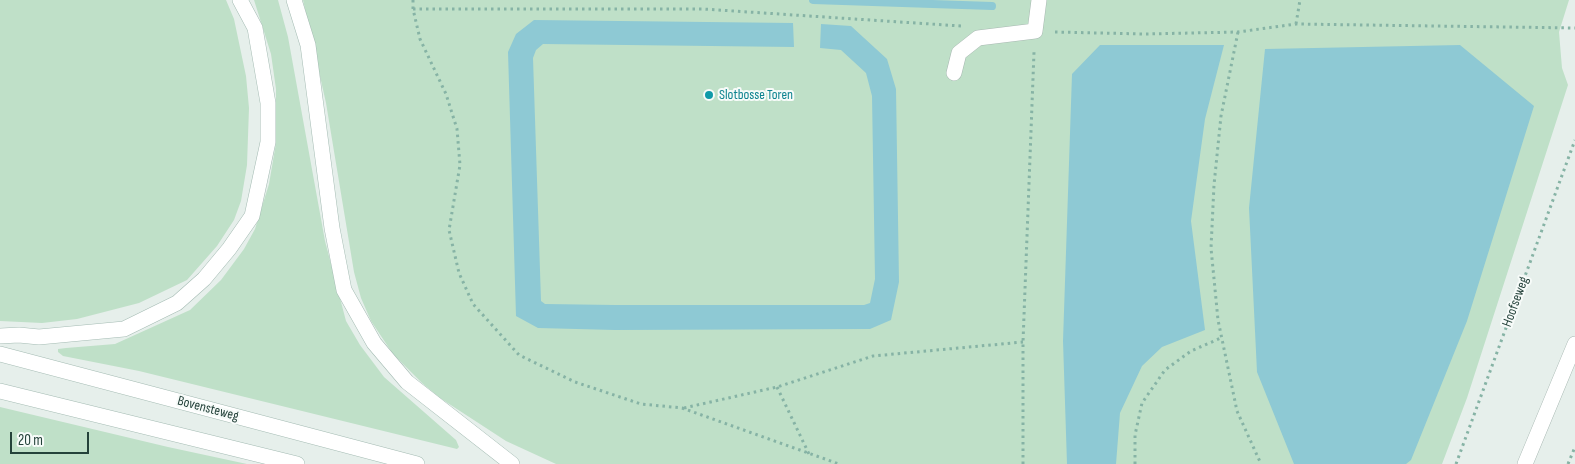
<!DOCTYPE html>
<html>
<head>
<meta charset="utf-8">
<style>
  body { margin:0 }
  #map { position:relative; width:1575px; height:464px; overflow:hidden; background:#e6efeb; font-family:"Sofia Sans Condensed",sans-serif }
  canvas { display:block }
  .scale { position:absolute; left:10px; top:432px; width:79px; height:22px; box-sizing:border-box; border:2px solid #24423a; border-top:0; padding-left:6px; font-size:15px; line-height:18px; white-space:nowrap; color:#24423a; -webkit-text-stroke:4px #f7fbf9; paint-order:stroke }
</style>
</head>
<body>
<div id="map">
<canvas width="1575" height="464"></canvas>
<div class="scale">20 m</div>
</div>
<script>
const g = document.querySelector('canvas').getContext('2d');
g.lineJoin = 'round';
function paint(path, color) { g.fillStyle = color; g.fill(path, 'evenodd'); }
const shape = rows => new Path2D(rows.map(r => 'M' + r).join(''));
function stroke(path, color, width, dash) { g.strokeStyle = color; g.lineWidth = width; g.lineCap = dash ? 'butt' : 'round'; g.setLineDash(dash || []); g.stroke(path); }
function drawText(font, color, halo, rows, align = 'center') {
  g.font = font + ' "Sofia Sans Condensed",sans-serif'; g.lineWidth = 4; g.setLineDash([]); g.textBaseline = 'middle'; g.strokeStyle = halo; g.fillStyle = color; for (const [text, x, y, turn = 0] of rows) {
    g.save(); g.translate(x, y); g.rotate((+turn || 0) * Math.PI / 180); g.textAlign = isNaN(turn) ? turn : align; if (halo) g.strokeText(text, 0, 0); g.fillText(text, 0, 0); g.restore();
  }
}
paint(shape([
  [0,0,226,0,234,19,246,76,249,108,247,165,241,201,234,220,217,246,187,280,139,303,77,319,42,323,0,321],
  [254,0,278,0,288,37,325,241,346,321,360,345,384,377,456,440,459,447,457,449,139,371,63,356,58,352,58,349,66,348,115,344,190,310,221,280,244,249,255,229,269,184,276,143,276,89,271,54],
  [303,0,1569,0,1559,32,1562,68,1568,85,1467,398,1442,464,556,464,506,441,440,398,422,383,393,354,371,321,361,298,354,272,326,103],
  [0,407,168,447,247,464,0,464]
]), '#bfe0c8');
paint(shape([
  [534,20,793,23,794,47,543,44,536,50,533,58,541,301,545,304,615,305,864,305,870,303,875,279,872,96,866,73,841,50,820,48,821,24,851,26,887,59,896,89,899,282,891,320,870,329,615,330,538,328,516,316,508,52,516,34],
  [1100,45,1224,45,1205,119,1191,221,1205,330,1162,347,1142,366,1120,413,1116,464,1067,464,1063,341,1072,74],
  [1460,45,1534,106,1467,321,1411,460,1406,464,1294,464,1257,372,1249,208,1265,49]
]), '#8ec9d4');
stroke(shape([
  [813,0,992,6]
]), '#8ec9d4', 8);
const minor = shape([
  [954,73,959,53,978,38,1035,31,1039,0]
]);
const tertiary = shape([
  [1525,464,1575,344]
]);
const secondary = shape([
  [294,0,308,45,332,228,344,290,374,343,407,382,512,464],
  [0,336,19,335,39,337,124,329,177,303,204,279,229,249,252,216,268,142,268,103,255,28,240,0],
  [0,354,417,464],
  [0,391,297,464]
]);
stroke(minor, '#a8b8b2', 16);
stroke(tertiary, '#a8b8b2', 16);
stroke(secondary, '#a4bbb3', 16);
stroke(shape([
  [413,0,413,9,420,39,446,94,457,129,460,165,449,230,459,273,473,304,519,355,575,382,641,404,682,408,839,464],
  [413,9,703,9,961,26],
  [1296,24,1300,0],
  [1055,32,1144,34,1238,32,1296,24,1575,28],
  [1238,32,1221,116,1214,185,1211,248,1218,320,1237,411,1261,464],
  [777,387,809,454],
  [684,408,777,387,873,356,1023,342],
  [1023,464,1023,342,1034,52],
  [1135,464,1135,435,1142,403,1165,370,1191,351,1221,338],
  [1456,464,1575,140],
  [1568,464,1575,447]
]), '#86b3a5', 3, [2.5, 4]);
stroke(minor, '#fff', 15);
stroke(tertiary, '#fff', 15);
stroke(secondary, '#fff', 15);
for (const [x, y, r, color] of [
  [709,95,5,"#0f9aa8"]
]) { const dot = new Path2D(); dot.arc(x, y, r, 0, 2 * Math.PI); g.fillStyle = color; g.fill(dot); stroke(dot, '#f7fbf9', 2); }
drawText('14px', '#0d838f', '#f7fbf9', [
  ["Slotbosse Toren",719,95]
], 'left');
drawText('14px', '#24423a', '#f7fbf9', [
  ["Hoofseweg",1516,302,-70],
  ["Bovensteweg",208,409,15]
]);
</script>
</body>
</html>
